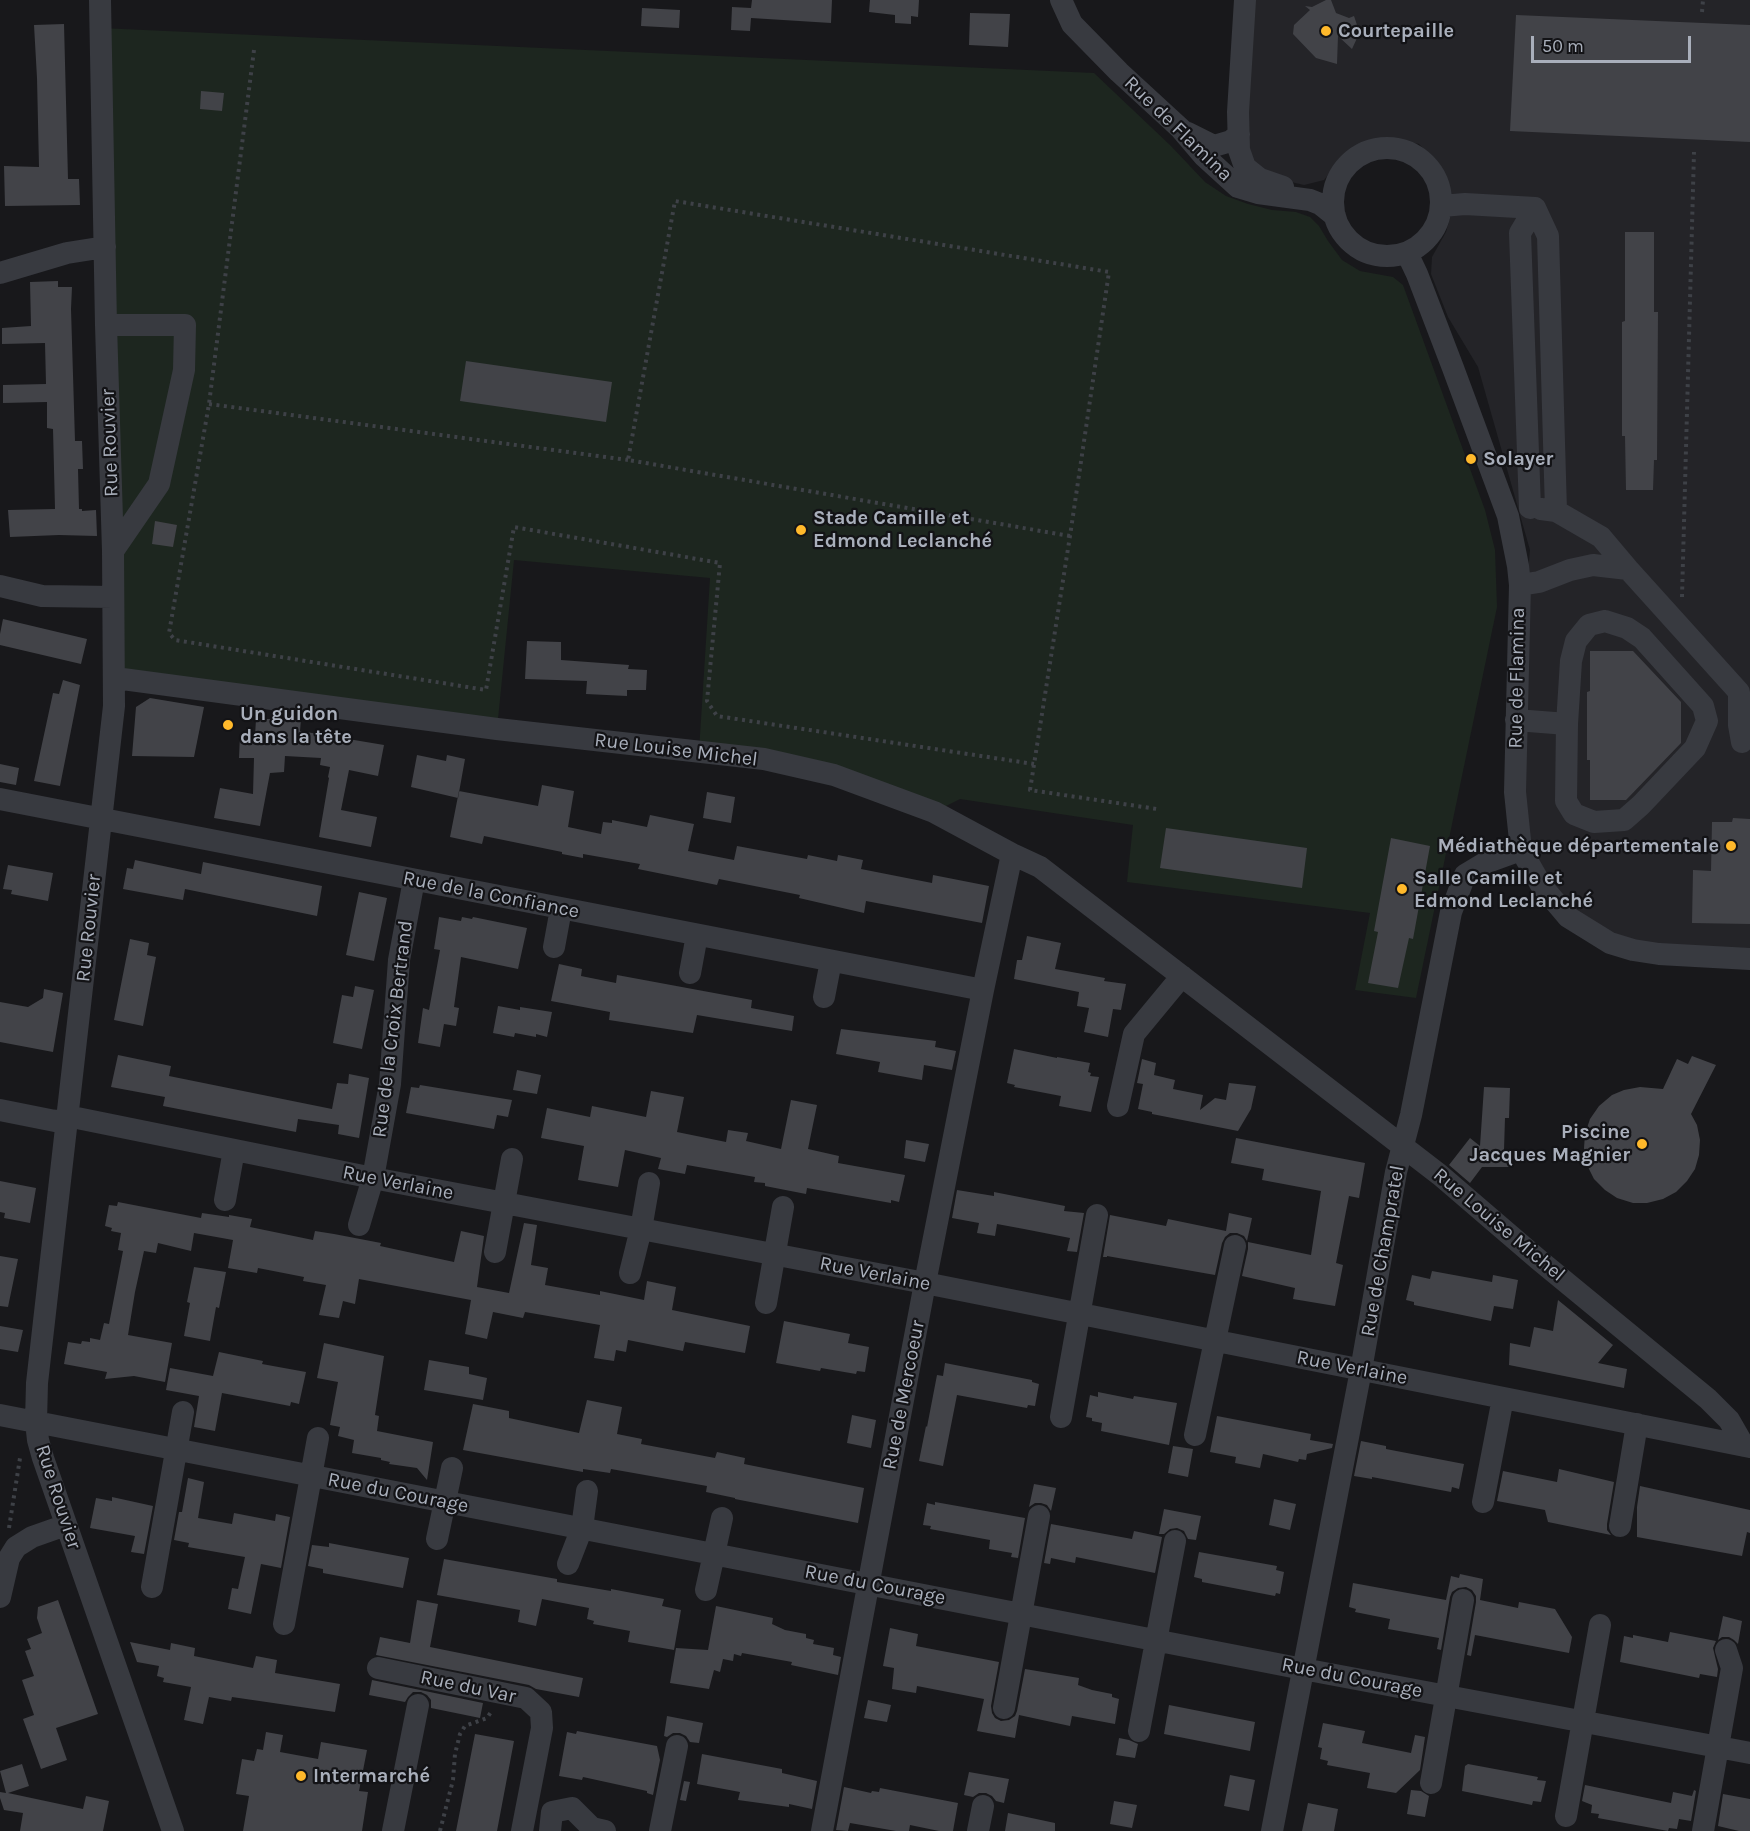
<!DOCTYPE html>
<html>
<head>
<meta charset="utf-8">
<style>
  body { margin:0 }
  #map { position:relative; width:1750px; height:1831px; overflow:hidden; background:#18181b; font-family:Karla,sans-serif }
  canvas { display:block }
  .scale { position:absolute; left:1531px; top:36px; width:160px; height:27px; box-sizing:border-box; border:3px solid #a9afbb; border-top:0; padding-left:8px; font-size:18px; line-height:21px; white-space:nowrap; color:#a9afbb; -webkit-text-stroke:4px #131316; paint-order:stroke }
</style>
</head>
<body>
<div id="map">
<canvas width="1750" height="1831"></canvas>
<div class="scale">50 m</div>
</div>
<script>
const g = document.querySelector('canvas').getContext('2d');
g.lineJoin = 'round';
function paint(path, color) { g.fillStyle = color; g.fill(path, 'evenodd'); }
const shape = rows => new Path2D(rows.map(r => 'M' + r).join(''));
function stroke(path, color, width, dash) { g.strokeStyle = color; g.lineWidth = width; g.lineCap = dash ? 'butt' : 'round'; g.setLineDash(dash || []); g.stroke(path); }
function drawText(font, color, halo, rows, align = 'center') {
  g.font = font + ' Karla,sans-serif'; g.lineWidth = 4.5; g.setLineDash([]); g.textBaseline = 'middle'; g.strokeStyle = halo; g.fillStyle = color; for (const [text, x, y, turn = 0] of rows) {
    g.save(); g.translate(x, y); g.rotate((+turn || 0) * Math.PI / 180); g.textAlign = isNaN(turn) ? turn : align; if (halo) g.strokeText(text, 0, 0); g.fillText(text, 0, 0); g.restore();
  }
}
paint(shape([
  [1253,0,1750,0,1750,959,1659,954,1568,917,1521,850,1516,720,1530,550,1478,367,1448,317,1431,274,1432,257,1446,232,1451,215,1449,186,1439,164,1419,144,1395,139,1364,143,1342,157,1324,180,1304,185,1274,178,1250,158,1247,135]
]), '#242428');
paint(shape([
  [100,28,1094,73,1171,146,1205,182,1226,196,1248,204,1272,210,1296,212,1310,217,1319,226,1328,241,1342,260,1360,271,1393,277,1403,285,1485,510,1495,550,1497,607,1416,998,1355,990,1370,913,1127,882,1133,825,960,799,934,812,699,751,710,578,514,560,497,729,115,678]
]), '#1d261f');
paint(shape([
  [752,0,832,0,831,23,751,18,750,31,731,30,732,7,751,8],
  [870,0,919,0,918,17,911,16,911,24,895,23,895,15,869,12],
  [1326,0,1331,0,1336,13,1349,18,1354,16,1358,28,1358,36,1352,49,1338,36,1337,64,1316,58,1293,34,1294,25,1310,10,1305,6,1312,7],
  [642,8,680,10,679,28,641,26],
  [970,13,1010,14,1008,47,969,45],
  [1516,15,1750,25,1750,142,1510,131],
  [64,24,68,179,79,179,80,205,5,206,4,166,39,167,37,78,34,25],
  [201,91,224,93,222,111,200,109],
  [1625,232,1654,232,1654,312,1658,312,1657,460,1654,460,1653,490,1626,490,1625,436,1622,436,1622,322,1625,321],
  [58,281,58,287,72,287,71,309,75,441,82,441,83,469,78,469,79,509,82,509,82,511,96,510,97,536,59,535,10,537,8,510,55,509,53,429,47,428,47,402,3,403,3,385,46,384,45,343,2,344,2,328,31,326,30,282],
  [466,361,612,382,606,422,460,401],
  [155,521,177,525,173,547,152,544],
  [3,619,87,639,81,664,0,645,0,634],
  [527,641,561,642,561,660,629,665,628,669,647,670,646,690,627,690,627,696,586,694,587,681,525,679],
  [1590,651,1633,651,1681,702,1681,743,1626,800,1590,800,1590,760,1587,760,1587,692,1590,691],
  [63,680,80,685,60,786,34,781,53,693,59,694],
  [150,698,204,707,194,757,132,756,136,707],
  [256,719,301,719,300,731,384,745,378,776,349,770,341,810,377,817,371,847,319,837,329,778,328,777,330,767,320,765,321,758,285,756,284,772,270,773,260,826,214,818,220,788,253,794,254,758,239,758,240,735,255,736],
  [417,755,446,761,447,755,465,759,458,798,411,787],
  [0,764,19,768,16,785,0,782],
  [542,785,574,791,568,827,601,834,603,822,612,823,612,820,647,827,650,815,694,824,688,851,734,860,737,846,807,859,808,855,837,861,838,855,863,860,861,869,932,883,933,875,989,886,982,923,866,901,864,913,799,898,800,895,719,879,717,885,638,869,640,864,583,854,583,858,562,854,562,852,484,836,482,844,450,837,459,791,538,806],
  [707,792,735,797,731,823,703,818],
  [1733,818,1750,819,1750,924,1692,923,1693,870,1711,871,1712,822,1732,822],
  [1166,828,1307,848,1302,888,1160,868],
  [1391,838,1430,846,1413,939,1409,938,1398,988,1368,983,1378,932,1374,931],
  [135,860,201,874,203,862,322,886,317,916,185,889,183,900,123,889,127,868,133,869],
  [8,865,53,873,48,901,11,894,12,890,3,889],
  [359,892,387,898,374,961,346,955],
  [439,917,461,921,462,917,472,919,473,917,527,928,518,969,461,957,454,1007,459,1008,456,1026,444,1024,440,1047,418,1043,423,1008,429,1010,440,950,434,949],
  [1027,936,1061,943,1055,969,1105,978,1104,981,1126,984,1121,1010,1113,1009,1108,1037,1084,1032,1089,1008,1077,1006,1079,992,1014,979,1017,960,1022,960],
  [130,939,149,943,147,955,156,957,143,1026,114,1020],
  [559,964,582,969,581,976,616,983,617,975,752,1000,751,1008,794,1016,792,1031,697,1015,693,1033,609,1020,610,1012,551,1001],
  [355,986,374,990,362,1049,333,1043,342,995,353,997],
  [44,989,63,993,53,1052,0,1042,0,1002,28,1007,43,998],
  [498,1006,520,1010,520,1007,552,1012,547,1037,536,1034,536,1037,515,1033,514,1037,493,1033],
  [841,1029,936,1041,935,1047,956,1051,952,1070,924,1065,922,1080,878,1072,880,1062,836,1054],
  [1014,1049,1057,1058,1057,1057,1090,1063,1088,1072,1091,1073,1090,1076,1099,1077,1091,1112,1059,1106,1061,1096,1014,1087,1015,1085,1007,1083],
  [118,1055,171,1066,169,1076,332,1109,337,1083,348,1084,349,1074,369,1078,359,1138,338,1134,339,1125,298,1119,296,1132,163,1106,165,1097,111,1087],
  [1692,1056,1716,1065,1691,1114,1697,1125,1700,1140,1699,1155,1695,1169,1687,1181,1676,1192,1663,1199,1647,1203,1633,1203,1617,1198,1605,1190,1594,1179,1587,1165,1584,1148,1585,1134,1590,1119,1599,1106,1612,1095,1624,1090,1640,1087,1663,1089,1677,1059,1688,1064],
  [1142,1059,1156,1063,1154,1075,1175,1080,1173,1089,1203,1095,1200,1110,1215,1098,1226,1100,1229,1083,1256,1086,1251,1109,1238,1131,1152,1114,1152,1112,1138,1109,1143,1084,1137,1083],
  [517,1070,541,1075,537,1094,513,1090],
  [420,1085,512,1100,508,1117,497,1115,494,1129,406,1113,411,1087,419,1088],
  [1484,1087,1510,1088,1509,1118,1505,1118,1504,1150,1509,1150,1509,1167,1482,1167,1470,1183,1449,1165,1470,1138,1480,1146],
  [651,1091,684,1097,677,1132,726,1142,728,1130,748,1133,746,1141,781,1149,791,1100,817,1105,808,1149,839,1156,838,1163,905,1175,899,1202,891,1200,891,1203,807,1188,806,1194,765,1186,765,1183,754,1182,755,1177,687,1165,685,1174,658,1169,661,1158,625,1150,618,1187,578,1180,584,1146,541,1138,547,1108,590,1117,592,1106,646,1117],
  [1236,1138,1365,1163,1359,1198,1349,1196,1336,1263,1343,1265,1335,1306,1293,1299,1295,1288,1242,1276,1248,1249,1248,1242,1311,1255,1321,1191,1262,1180,1264,1169,1231,1163],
  [906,1140,929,1144,925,1162,904,1158],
  [0,1181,36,1188,30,1223,4,1218,5,1213,0,1212],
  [957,1190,994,1196,994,1192,1065,1206,1064,1211,1084,1213,1077,1252,1067,1251,1070,1238,1024,1229,997,1224,995,1236,977,1233,979,1223,952,1218],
  [118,1202,201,1218,202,1213,229,1217,229,1215,252,1219,250,1227,313,1240,315,1231,334,1234,381,1243,380,1246,454,1262,461,1231,484,1236,477,1287,509,1293,524,1223,537,1225,531,1265,548,1268,545,1285,600,1295,600,1291,644,1300,647,1281,676,1287,672,1310,750,1326,745,1353,685,1342,683,1351,628,1340,626,1352,616,1350,614,1361,594,1358,600,1325,525,1312,523,1318,493,1312,487,1339,465,1334,471,1300,359,1279,355,1304,343,1301,339,1318,319,1315,326,1285,303,1281,304,1277,258,1268,257,1273,228,1268,233,1240,194,1233,191,1251,158,1243,156,1253,144,1251,135,1292,128,1335,172,1343,165,1382,134,1376,105,1379,107,1372,64,1364,68,1342,81,1344,82,1341,90,1342,90,1338,100,1340,104,1323,109,1324,123,1251,118,1250,121,1233,111,1231,112,1228,105,1226,109,1205,117,1206],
  [1229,1213,1252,1218,1247,1241,1244,1236,1237,1233,1230,1233,1225,1237,1222,1243,1215,1275,1107,1256,1107,1257,1103,1257,1110,1215,1166,1226,1168,1219,1226,1231],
  [0,1256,18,1259,8,1307,0,1306],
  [194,1267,226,1272,219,1308,216,1307,210,1341,184,1336,190,1303,187,1302],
  [1432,1271,1492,1282,1493,1275,1518,1280,1513,1309,1494,1306,1491,1321,1414,1305,1414,1302,1406,1300,1412,1275,1430,1279],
  [1558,1300,1613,1345,1598,1363,1627,1369,1624,1388,1509,1365,1510,1343,1530,1347,1534,1327,1553,1331],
  [784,1321,850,1334,848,1343,869,1347,865,1372,857,1371,856,1374,821,1368,820,1371,776,1363],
  [0,1326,23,1330,18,1352,0,1349],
  [324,1343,384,1356,375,1415,379,1416,377,1431,433,1442,427,1480,417,1468,389,1464,390,1462,381,1460,381,1458,352,1453,354,1440,338,1436,340,1427,330,1425,338,1382,317,1378],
  [219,1352,263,1361,262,1364,306,1372,299,1404,291,1402,290,1406,222,1393,215,1431,194,1427,199,1396,166,1390,170,1368,213,1376],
  [429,1360,469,1367,469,1374,487,1378,483,1400,424,1390],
  [945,1363,1032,1380,1032,1382,1039,1384,1035,1406,1028,1405,1027,1408,957,1395,943,1466,919,1461,926,1426,927,1427,937,1375,943,1376],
  [1098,1392,1133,1399,1134,1396,1177,1403,1169,1445,1101,1431,1102,1423,1092,1421,1092,1418,1086,1417,1090,1395,1098,1397],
  [587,1400,622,1407,617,1434,642,1439,641,1444,715,1458,717,1452,745,1458,744,1464,864,1488,858,1523,735,1499,735,1498,706,1492,707,1486,611,1469,610,1473,583,1469,583,1472,463,1450,473,1404,509,1411,509,1418,579,1433],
  [852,1415,876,1420,871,1448,847,1443],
  [1217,1416,1311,1434,1310,1440,1333,1444,1332,1448,1307,1454,1306,1460,1299,1459,1298,1462,1263,1454,1260,1468,1235,1463,1236,1457,1210,1452],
  [1361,1441,1386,1446,1386,1449,1464,1464,1459,1489,1452,1487,1451,1492,1372,1477,1372,1479,1354,1476],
  [1173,1446,1193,1449,1188,1477,1168,1473],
  [1559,1469,1614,1482,1607,1524,1607,1530,1611,1535,1548,1522,1545,1510,1497,1501,1503,1471,1557,1482],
  [188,1478,204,1482,198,1518,232,1524,234,1513,275,1521,276,1514,290,1517,281,1568,261,1564,251,1614,228,1609,232,1588,238,1589,245,1557,188,1547,189,1543,174,1540,179,1512,182,1512],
  [1034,1484,1056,1488,1051,1511,1047,1505,1041,1503,1035,1503,1029,1507],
  [1640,1486,1750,1510,1750,1533,1747,1532,1742,1556,1637,1537,1637,1507],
  [112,1497,153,1506,144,1554,131,1552,135,1536,90,1528,96,1498,112,1501],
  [1274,1499,1296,1504,1290,1530,1269,1525],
  [935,1502,1025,1518,1018,1558,1011,1557,1012,1553,989,1549,990,1540,930,1529,931,1526,923,1525,927,1503,935,1505],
  [1164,1509,1201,1516,1196,1540,1188,1539,1184,1531,1177,1528,1170,1529,1164,1534,1159,1534],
  [1051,1524,1132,1539,1134,1531,1162,1537,1155,1573,1076,1557,1075,1563,1051,1558,1050,1564,1044,1563],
  [329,1543,409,1558,403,1588,323,1573,323,1569,308,1566,312,1545,329,1547],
  [1199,1552,1277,1566,1276,1570,1284,1572,1280,1594,1276,1593,1275,1596,1202,1582,1202,1579,1194,1577],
  [444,1559,557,1579,557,1582,611,1591,611,1589,664,1599,662,1606,681,1610,674,1650,628,1642,630,1631,593,1624,594,1621,587,1619,589,1608,542,1599,536,1626,518,1622,520,1610,437,1595],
  [1460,1574,1483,1579,1480,1600,1518,1608,1519,1602,1555,1609,1572,1637,1569,1653,1475,1635,1471,1656,1467,1655,1476,1602,1476,1596,1472,1590,1466,1587,1458,1588,1452,1592,1450,1597,1441,1650,1437,1649,1439,1638,1388,1629,1390,1619,1355,1612,1356,1609,1349,1607,1353,1583,1446,1600,1451,1576,1459,1578],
  [58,1600,98,1714,56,1728,67,1760,41,1769,23,1719,34,1715,22,1680,34,1676,25,1651,31,1649,27,1639,42,1633,37,1618,38,1607],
  [417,1600,438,1604,430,1647,583,1678,579,1697,536,1689,529,1685,376,1655,380,1637,410,1643],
  [716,1606,773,1618,772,1624,785,1630,806,1634,806,1638,814,1640,813,1644,834,1648,833,1655,841,1657,838,1675,791,1665,792,1662,742,1653,741,1656,734,1654,733,1661,723,1659,720,1672,714,1670,709,1689,670,1683,676,1648,708,1650],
  [1723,1616,1742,1621,1738,1644,1734,1640,1729,1637,1722,1637,1718,1640],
  [890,1628,918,1634,916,1646,999,1662,991,1706,992,1713,995,1718,1001,1721,1009,1720,1015,1716,1017,1711,1025,1669,1079,1678,1078,1685,1092,1690,1112,1694,1112,1697,1119,1699,1115,1724,1072,1716,1070,1726,1019,1715,1015,1738,977,1731,984,1699,917,1686,916,1693,892,1689,894,1668,883,1666],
  [1670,1632,1716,1641,1713,1648,1718,1669,1717,1677,1700,1674,1699,1678,1620,1662,1624,1636,1633,1638,1633,1635,1668,1642],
  [130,1642,170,1650,171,1643,195,1648,194,1656,253,1668,256,1656,277,1660,275,1673,340,1684,335,1712,232,1697,231,1701,209,1697,203,1724,184,1720,191,1687,163,1682,164,1678,157,1676,159,1666,137,1662],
  [372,1680,483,1703,480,1718,431,1708,431,1700,427,1695,421,1692,413,1692,408,1697,405,1702,369,1695],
  [868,1700,891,1705,887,1722,864,1718],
  [1169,1705,1255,1722,1250,1751,1164,1734],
  [667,1716,703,1723,699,1743,690,1742,686,1736,680,1733,673,1733,667,1737,664,1736],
  [1323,1723,1365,1731,1362,1743,1411,1753,1415,1735,1425,1737,1420,1770,1396,1793,1367,1788,1370,1773,1327,1765,1328,1761,1320,1759,1322,1748,1318,1747],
  [577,1731,657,1746,660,1760,653,1795,647,1793,647,1791,583,1777,582,1780,559,1776,567,1732,576,1734],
  [266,1732,283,1735,280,1752,318,1759,321,1742,367,1750,359,1791,368,1792,362,1831,243,1831,249,1796,236,1794,242,1759,254,1761,257,1749,263,1750],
  [475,1734,514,1741,497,1831,456,1831],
  [1119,1738,1129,1740,1138,1744,1135,1758,1116,1755],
  [702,1754,782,1769,782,1773,817,1781,812,1809,789,1804,789,1807,738,1800,740,1792,697,1784],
  [22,1764,29,1786,8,1793,83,1809,86,1796,109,1801,103,1831,20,1831,23,1813,4,1810,0,1798,0,1792,6,1793,0,1771],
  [1468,1764,1538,1777,1537,1780,1546,1781,1541,1802,1533,1801,1532,1805,1462,1791,1465,1766],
  [969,1772,1009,1779,1004,1803,996,1801,992,1796,986,1793,979,1793,973,1797,964,1795],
  [1230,1775,1255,1780,1249,1811,1224,1806],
  [684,1781,690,1782,686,1801,680,1800],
  [1585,1785,1671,1803,1673,1792,1692,1796,1694,1790,1696,1791,1691,1821,1679,1819,1677,1829,1669,1828,1668,1831,1598,1818,1599,1814,1591,1813,1592,1805,1582,1801],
  [844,1787,871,1793,872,1791,879,1792,880,1788,958,1803,953,1831,939,1831,910,1825,909,1831,896,1831,850,1823,848,1831,836,1830],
  [1411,1790,1421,1791,1429,1796,1425,1817,1407,1814],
  [1723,1794,1750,1799,1750,1831,1739,1831,1718,1826],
  [1114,1801,1137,1805,1132,1828,1110,1824],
  [1308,1803,1338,1809,1334,1831,1302,1831],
  [1008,1813,1055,1823,1055,1831,1005,1831]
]), '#424348');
stroke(shape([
  [1702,12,1703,0],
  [254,50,209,404,169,633,175,640,486,690,514,527,720,563,707,701,717,716,1034,764],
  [209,404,628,460],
  [1070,536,628,460,675,201,1109,272,1070,536,1030,790,1157,809],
  [1682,597,1694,152],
  [9,1528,20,1458],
  [440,1831,453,1780,455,1754,460,1734,465,1726,487,1718,491,1712]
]), '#3e4147', 4, [3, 4.5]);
stroke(shape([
  [100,0,106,325,113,551,114,706,37,1383,36,1422,38,1440,43,1458,173,1831],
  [1061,0,1072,24,1119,72,1181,129,1204,156,1238,187,1258,193,1310,200,1320,204,1335,216],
  [1245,0,1238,112,1239,150,1245,167,1260,179,1283,187],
  [1188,133,1214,146,1231,141,1239,134],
  '1333 202a54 54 0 1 1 108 0a54 54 0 1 1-108 0Z',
  [1442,206,1465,204,1535,208],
  [1407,253,1417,274,1453,368,1508,516,1518,566,1520,585,1515,792,1521,850,1541,885,1568,917,1610,943,1633,950,1659,954,1750,959],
  [0,273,67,253,105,247],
  [106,325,185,325,184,370,159,484,113,551],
  [1530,508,1520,233,1535,208,1548,236,1556,511],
  [1541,509,1556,511,1601,537,1628,569,1739,692,1739,725,1742,742],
  [1520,585,1539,582,1570,570,1593,565,1628,569],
  [0,586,42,596,113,597],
  [1605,621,1627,628,1642,638,1703,706,1707,721,1695,748,1641,805,1624,820,1594,822,1574,814,1566,801,1567,724,1571,661,1576,641,1589,625,1605,621],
  [115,678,497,729,764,759,834,775,934,812,1012,854,1040,867,1440,1175,1539,1260,1708,1399,1729,1420,1744,1446],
  [1516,720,1567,724],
  [0,799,983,990],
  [554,947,561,909],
  [690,973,697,935],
  [824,997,831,961],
  [1118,1106,1134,1034,1182,976],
  [0,1110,55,1121,77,1118,373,1178,925,1283,1750,1447],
  [225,1200,234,1150],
  [359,1225,373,1178,390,1084,399,960,414,880],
  [495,1252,512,1159],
  [630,1273,641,1229,649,1183],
  [766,1303,783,1207],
  [0,1415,1303,1669,1750,1753],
  [1061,1417,1097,1215],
  [1195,1435,1235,1246],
  [1483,1502,1503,1398],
  [1620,1526,1637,1424],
  [437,1539,452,1468],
  [568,1564,582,1528,587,1491],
  [152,1587,183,1412],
  [706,1590,722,1518],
  [0,1597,9,1558,16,1547,32,1537,66,1525],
  [284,1624,318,1438],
  [378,1668,526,1698,541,1712,542,1728,522,1831],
  [1004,1708,1039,1516],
  [1139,1731,1175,1541],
  [1431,1783,1463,1600],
  [1566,1816,1600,1625],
  [393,1831,418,1705],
  [550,1831,552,1812,572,1808,592,1828,605,1831],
  [660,1831,677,1746],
  [822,1831,925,1283,983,990,1012,854],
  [978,1831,983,1806],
  [1272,1831,1361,1370,1396,1172,1411,1115,1451,912,1465,875,1485,863,1521,850],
  [1703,1831,1732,1668,1726,1650]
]), '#383a40', 22);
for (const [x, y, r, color] of [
  [1326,31,6,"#ffb92b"],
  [1471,459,6,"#ffb92b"],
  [801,530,6,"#ffb92b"],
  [228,725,6,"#ffb92b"],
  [1731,846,6,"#ffb92b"],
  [1402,889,6,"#ffb92b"],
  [1642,1144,6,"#ffb92b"],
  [301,1776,6,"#ffb92b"]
]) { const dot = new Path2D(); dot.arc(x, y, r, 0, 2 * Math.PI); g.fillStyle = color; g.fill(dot); stroke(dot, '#131316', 2); }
drawText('bold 20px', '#a9afbb', '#131316', [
  ["Courtepaille",1338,31],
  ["Solayer",1483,459],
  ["Stade Camille et",813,518],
  ["Edmond Leclanché",813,541],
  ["Un guidon",240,714],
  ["dans la tête",240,737],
  ["Médiathèque départementale",1719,846,"right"],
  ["Salle Camille et",1414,878],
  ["Edmond Leclanché",1414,901],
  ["Piscine",1630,1132,"right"],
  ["Jacques Magnier",1630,1155,"right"],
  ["Intermarché",313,1776]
], 'left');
drawText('20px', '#a9afbb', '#131316', [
  ["Rue de Flamina",1178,129,44],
  ["Rue Rouvier",110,443,-92],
  ["Rue de Flamina",1517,678,-89],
  ["Rue Louise Michel",676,750,7],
  ["Rue de la Confiance",491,895,11],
  ["Rue Rouvier",89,928,-84],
  ["Rue de la Croix Bertrand",393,1029,-83],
  ["Rue Verlaine",398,1183,11],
  ["Rue Louise Michel",1499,1225,40],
  ["Rue de Champratel",1383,1251,-80],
  ["Rue Verlaine",875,1274,11],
  ["Rue Verlaine",1352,1368,11],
  ["Rue de Mercoeur",904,1395,-79],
  ["Rue du Courage",398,1493,11],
  ["Rue Rouvier",58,1497,72],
  ["Rue du Courage",875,1585,11],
  ["Rue du Courage",1352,1678,11],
  ["Rue du Var",468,1687,12]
]);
</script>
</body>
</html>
